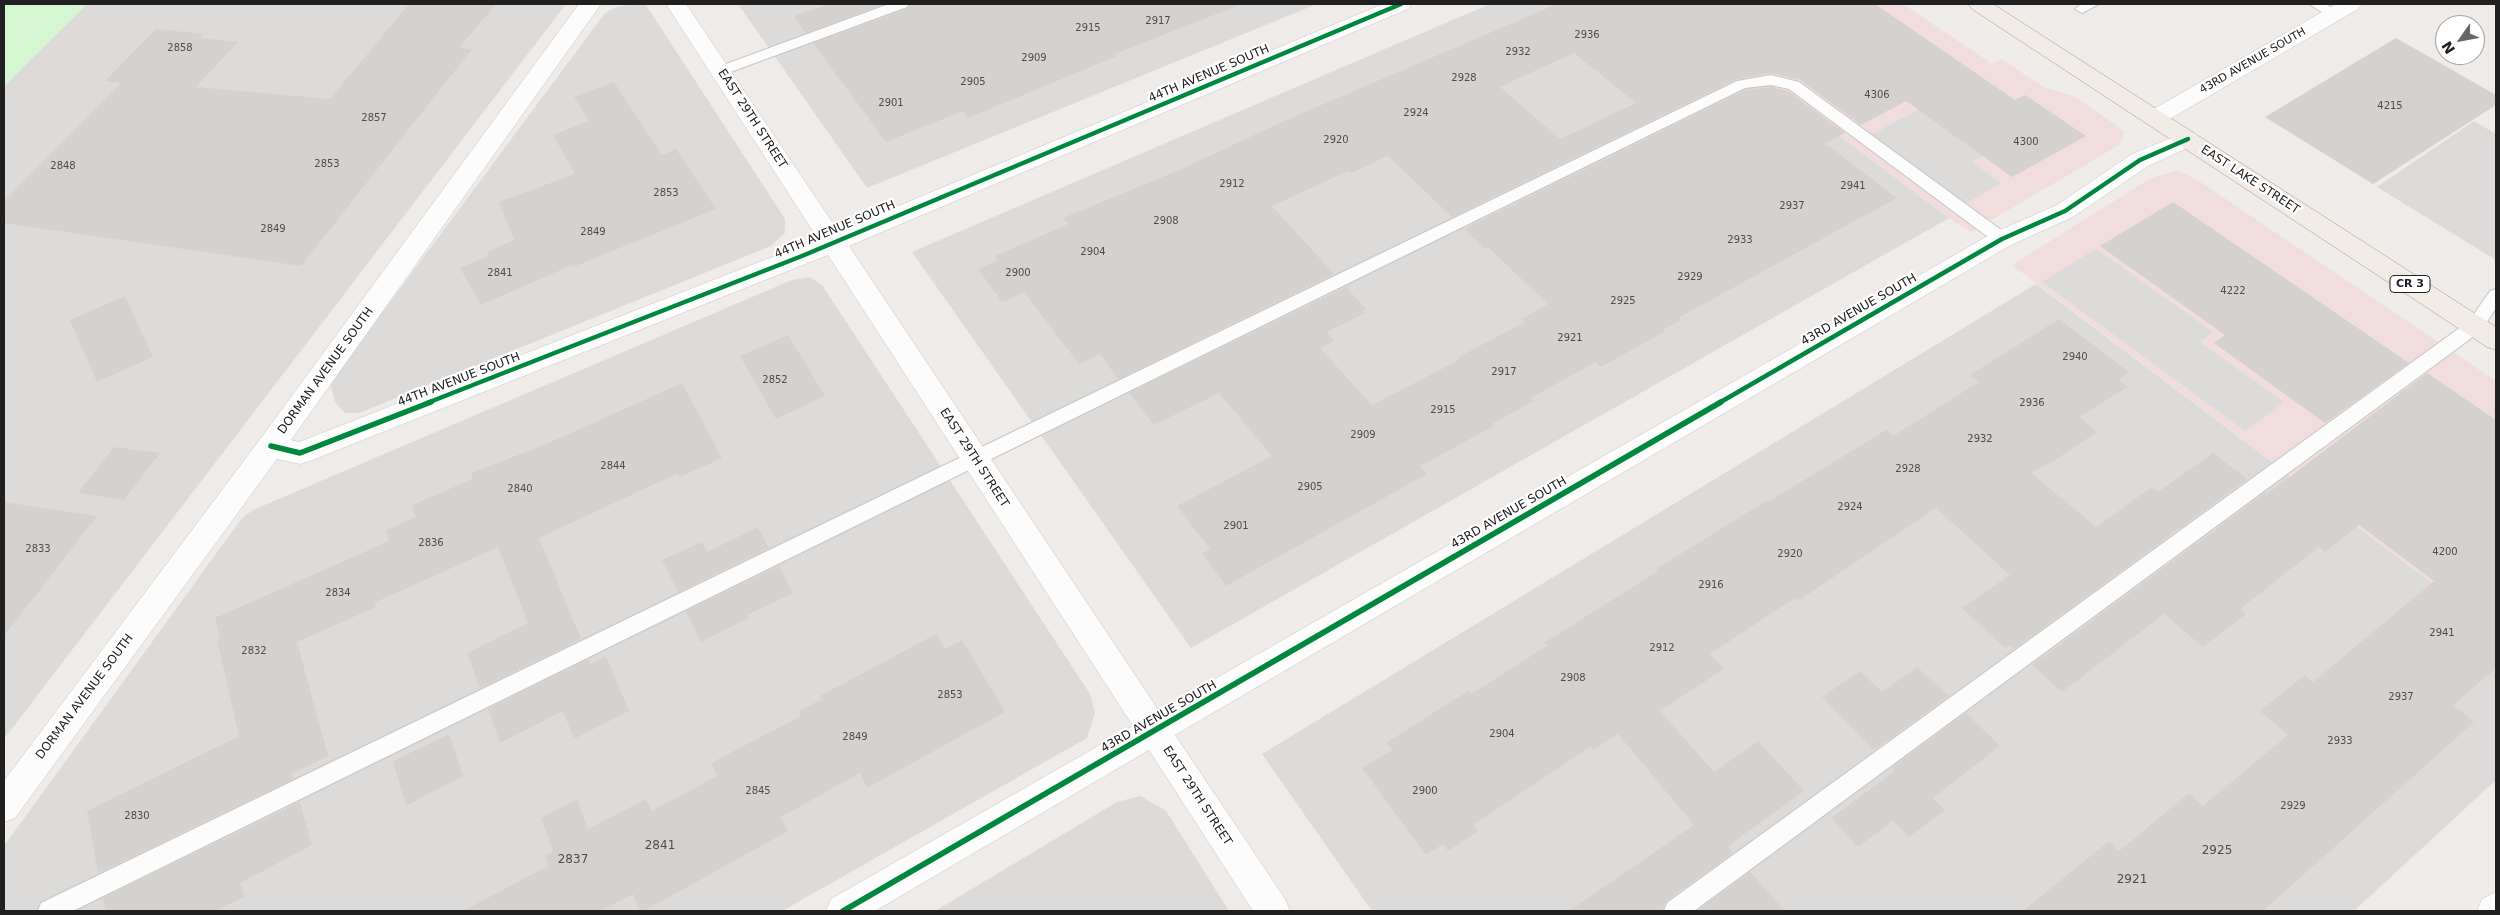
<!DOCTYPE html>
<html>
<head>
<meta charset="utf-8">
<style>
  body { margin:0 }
  #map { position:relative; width:2500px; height:915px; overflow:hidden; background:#eeebe8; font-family:"DejaVu Sans",sans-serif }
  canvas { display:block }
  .frame { position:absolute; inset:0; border:5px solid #202020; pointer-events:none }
  .north { position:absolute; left:2435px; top:15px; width:50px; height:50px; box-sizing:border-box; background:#fff; border:1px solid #a6a6a6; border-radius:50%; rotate:237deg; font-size:14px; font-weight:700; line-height:20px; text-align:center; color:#202020 }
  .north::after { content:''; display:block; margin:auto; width:18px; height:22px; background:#686766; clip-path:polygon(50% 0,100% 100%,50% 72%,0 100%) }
</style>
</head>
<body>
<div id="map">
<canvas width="2500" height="915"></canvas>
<div class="frame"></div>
<div class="north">N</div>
</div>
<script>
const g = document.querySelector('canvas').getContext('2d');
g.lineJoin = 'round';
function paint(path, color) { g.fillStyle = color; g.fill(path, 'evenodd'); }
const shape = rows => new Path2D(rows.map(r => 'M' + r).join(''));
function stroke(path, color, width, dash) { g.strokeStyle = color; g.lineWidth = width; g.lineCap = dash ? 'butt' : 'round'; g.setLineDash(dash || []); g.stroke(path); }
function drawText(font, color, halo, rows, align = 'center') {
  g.font = font + ' "DejaVu Sans",sans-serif'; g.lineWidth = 4.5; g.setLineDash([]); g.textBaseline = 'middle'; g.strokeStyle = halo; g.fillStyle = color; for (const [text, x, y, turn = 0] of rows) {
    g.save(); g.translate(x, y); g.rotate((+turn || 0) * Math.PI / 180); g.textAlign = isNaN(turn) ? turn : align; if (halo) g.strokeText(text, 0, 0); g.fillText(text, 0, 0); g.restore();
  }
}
paint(shape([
  [87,4,566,4,4,739,4,86],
  [633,4,646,5,785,219,785,233,771,246,359,413,345,413,335,402,330,383,605,13,616,7],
  [738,4,1317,4,867,188],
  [1490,4,1665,4,1949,218,1191,648,912,252],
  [810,277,822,285,1090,694,1095,713,1087,738,782,911,4,911,4,846,242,518,253,510,792,280],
  [2036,284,2496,631,2496,780,2354,911,1372,911,1262,754],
  [1140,796,1166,811,1229,911,935,911,1117,802]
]), '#dddbd9');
paint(shape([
  [1665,4,1903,4,1992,64,2001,59,2045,88,2074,96,2124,131,2123,138,2119,145,1971,232,1949,218],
  [2177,171,2196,179,2496,381,2496,631,2012,265,2151,178]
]), '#f1dedc');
paint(shape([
  [1934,101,1970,147,1983,156,1972,162,2001,183,1963,205,1869,136],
  [2474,121,2496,134,2496,260,2377,187],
  [2096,249,2213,332,2200,342,2284,402,2245,431,2042,282]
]), '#dcdbda');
paint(shape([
  [4,4,87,4,4,86]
]), '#d4f6d1');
paint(shape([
  [409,4,496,4,459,48,472,49,301,266,4,223,4,201,121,83,105,81,156,29,204,34,200,38,238,42,196,87,330,99],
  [829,4,884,4,806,33,794,16],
  [911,4,1236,4,1237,6,1115,54,1117,56,968,118,963,111,886,142,813,43,908,9],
  [1557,4,1875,4,2015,100,2025,95,2086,136,2012,177,1906,101,1861,125,1800,80,1771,73,1736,79,1452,217,1388,156,1351,173,1348,171,1272,206,1334,274,1118,379,1100,354,1079,364,1024,292,1002,302,978,269,998,260,995,256,1068,224,1063,218,1184,168,1284,121],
  [1574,53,1636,103,1560,139,1500,87],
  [2396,38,2496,95,2496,105,2373,184,2265,117],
  [614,82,662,155,676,149,716,209,573,267,572,265,481,305,460,268,488,256,487,252,514,240,499,202,575,174,553,135,589,121,574,97],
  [1771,87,1788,91,1845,133,1825,143,1897,198,1678,318,1681,320,1663,330,1664,332,1601,367,1596,362,1531,398,1534,401,1492,424,1494,426,1420,466,1427,474,1226,586,1202,554,1210,549,1177,506,1272,456,1219,393,1154,425,1129,393,1346,287,1366,309,1363,311,1365,313,1327,332,1334,341,1320,348,1372,405,1459,360,1457,358,1525,322,1521,319,1548,304,1489,248,1485,249,1464,229,1746,90],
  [2173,202,2409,363,2325,423,2214,343,2225,335,2100,246],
  [125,296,153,357,97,382,70,320],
  [2059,319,2129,372,2118,380,2128,387,2079,417,2097,432,2055,460,2031,473,2096,527,2152,487,2158,492,2213,453,2247,479,2014,649,2010,645,2005,648,1962,608,2010,575,1936,508,1813,591,1798,601,1795,598,1710,654,1724,669,1660,711,1714,772,1758,741,1804,791,1728,846,1733,853,1666,901,1662,911,1569,911,1694,825,1618,734,1593,750,1590,747,1473,825,1478,831,1448,851,1443,844,1426,855,1362,768,1392,750,1386,743,1468,691,1471,694,1547,646,1544,643,1658,571,1656,569,1766,501,1768,502,1886,430,1893,436,1979,382,1970,375],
  [788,335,825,396,776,419,740,356],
  [2427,373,2496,420,2496,668,2453,705,2474,722,2263,911,2023,911,2109,841,2119,851,2189,793,2203,806,2288,735,2260,711,2305,675,2313,682,2434,581,2359,525,2325,552,2319,547,2240,609,2246,614,2203,647,2164,614,2062,692,2032,665,2265,493,2267,494],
  [682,383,722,458,680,477,678,473,539,538,581,639,480,688,467,653,528,623,498,547,374,603,376,607,297,642,328,756,291,774,293,779,98,873,87,811,239,736,217,640,220,639,215,618,389,541,386,530,416,517,412,505,473,479,471,473,544,445],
  [114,447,160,453,124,500,78,493],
  [4,502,97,516,4,636],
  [758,527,769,548,678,592,662,560,702,542,707,552],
  [779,566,793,593,747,615,749,618,701,642,686,611],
  [936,634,945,649,962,640,1005,712,867,788,860,773,781,817,788,831,644,911,640,911,633,894,601,911,463,911,548,866,545,855,553,851,541,818,577,799,588,829,646,799,652,811,717,776,711,763,801,716,799,711,822,699,820,696],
  [606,656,629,711,574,739,563,711,500,743,488,709,589,659,591,664],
  [1917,667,1949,696,1874,750,1822,697,1860,671,1882,692],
  [1966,713,2000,746,1933,798,1945,810,1909,837,1893,821,1858,847,1831,818,1895,771,1891,768],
  [449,734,463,776,406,806,393,761],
  [300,802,312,845,240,883,244,897,216,911,106,911,103,898],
  [1750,872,1785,911,1697,911]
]), '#d5d1ce');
const lane = shape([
  [889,4,909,4,907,7,725,74,720,76,713,71,715,68,889,4],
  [2081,4,2099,4,2082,13,2075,9,2081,4],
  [2309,4,2326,4,2341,14,2334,18,2329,17,2309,4],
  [1771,75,1799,82,2008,235,2010,239,2008,243,1996,243,1789,89,1771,85,1745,88,73,911,38,911,41,903,1737,81,1771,75],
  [2496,289,2496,308,2481,331,1694,911,1664,911,1667,903,2469,321,2490,291,2496,289]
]);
const street = shape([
  [579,4,601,4,291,440,299,442,818,239,666,4,686,4,838,231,1383,4,1411,4,1408,9,849,246,1159,711,1993,233,2057,205,2132,154,2188,131,2196,134,2199,139,2196,144,2148,166,2073,217,2011,245,1175,735,1285,899,1290,911,1253,911,1149,750,875,911,826,911,831,899,1133,726,828,255,310,461,300,464,277,459,15,818,4,822,4,781,261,438,579,4],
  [2336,4,2362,4,2358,9,2163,123,2155,126,2147,123,2144,118,2147,113,2336,4],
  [2496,892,2496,911,2477,911,2482,899,2496,892]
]);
const primary = shape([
  [1968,4,1993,4,2496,327,2496,350,2487,347,1972,9,1968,4]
]);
stroke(lane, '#c7c6c4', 2);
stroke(street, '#c7c6c4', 1);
stroke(primary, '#a59784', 1);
paint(lane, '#fcfcfc');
paint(street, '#fcfcfc');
paint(primary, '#f1ebe5');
stroke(shape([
  [427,403,802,256,1401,4],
  [1719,403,2002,239,2065,211,2140,160,2188,139]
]), '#00873e', 4.5);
stroke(shape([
  [271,446,300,453,431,402],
  [843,911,1721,402]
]), '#00873e', 5.5);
drawText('10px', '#4e4d4c', null, [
  ["2917",1158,21],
  ["2915",1088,28],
  ["2936",1587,35],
  ["2858",180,48],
  ["2932",1518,52],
  ["2909",1034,58],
  ["2928",1464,78],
  ["2905",973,82],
  ["4306",1877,95],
  ["2901",891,103],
  ["4215",2390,106],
  ["2924",1416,113],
  ["2857",374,118],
  ["2920",1336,140],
  ["4300",2026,142],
  ["2853",327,164],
  ["2848",63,166],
  ["2912",1232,184],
  ["2941",1853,186],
  ["2853",666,193],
  ["2937",1792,206],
  ["2908",1166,221],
  ["2849",273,229],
  ["2849",593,232],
  ["2933",1740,240],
  ["2904",1093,252],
  ["2841",500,273],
  ["2900",1018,273],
  ["2929",1690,277],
  ["4222",2233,291],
  ["2925",1623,301],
  ["2921",1570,338],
  ["2940",2075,357],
  ["2917",1504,372],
  ["2852",775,380],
  ["2936",2032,403],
  ["2915",1443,410],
  ["2909",1363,435],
  ["2932",1980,439],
  ["2844",613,466],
  ["2928",1908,469],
  ["2905",1310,487],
  ["2840",520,489],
  ["2924",1850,507],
  ["2901",1236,526],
  ["2836",431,543],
  ["2833",38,549],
  ["4200",2445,552],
  ["2920",1790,554],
  ["2916",1711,585],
  ["2834",338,593],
  ["2941",2442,633],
  ["2912",1662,648],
  ["2832",254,651],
  ["2908",1573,678],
  ["2853",950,695],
  ["2937",2401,697],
  ["2904",1502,734],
  ["2849",855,737],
  ["2933",2340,741],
  ["2845",758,791],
  ["2900",1425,791],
  ["2929",2293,806],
  ["2830",137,816]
]);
drawText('11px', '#202020', '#fff', [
  ["43RD AVENUE SOUTH",2253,61,-30]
]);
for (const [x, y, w] of [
  [2410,284,40]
]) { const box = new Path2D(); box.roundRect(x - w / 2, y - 8.5, w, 17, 4); g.fillStyle = '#fff'; g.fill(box); stroke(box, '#202020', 1); }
drawText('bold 11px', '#202020', null, [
  ["CR 3",2410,284]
]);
drawText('12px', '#202020', '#fff', [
  ["44TH AVENUE SOUTH",1209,74,-23],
  ["EAST 29TH STREET",752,119,57],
  ["EAST LAKE STREET",2250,180,33],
  ["44TH AVENUE SOUTH",835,230,-23],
  ["43RD AVENUE SOUTH",1859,310,-30],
  ["DORMAN AVENUE SOUTH",326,371,-54],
  ["44TH AVENUE SOUTH",459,380,-21],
  ["EAST 29TH STREET",974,458,57],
  ["43RD AVENUE SOUTH",1509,513,-30],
  ["DORMAN AVENUE SOUTH",85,697,-53],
  ["43RD AVENUE SOUTH",1159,717,-30],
  ["EAST 29TH STREET",1197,796,57]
]);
drawText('12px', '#4e4d4c', null, [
  ["2841",660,846],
  ["2925",2217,851],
  ["2837",573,860],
  ["2921",2132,880]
]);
</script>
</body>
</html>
